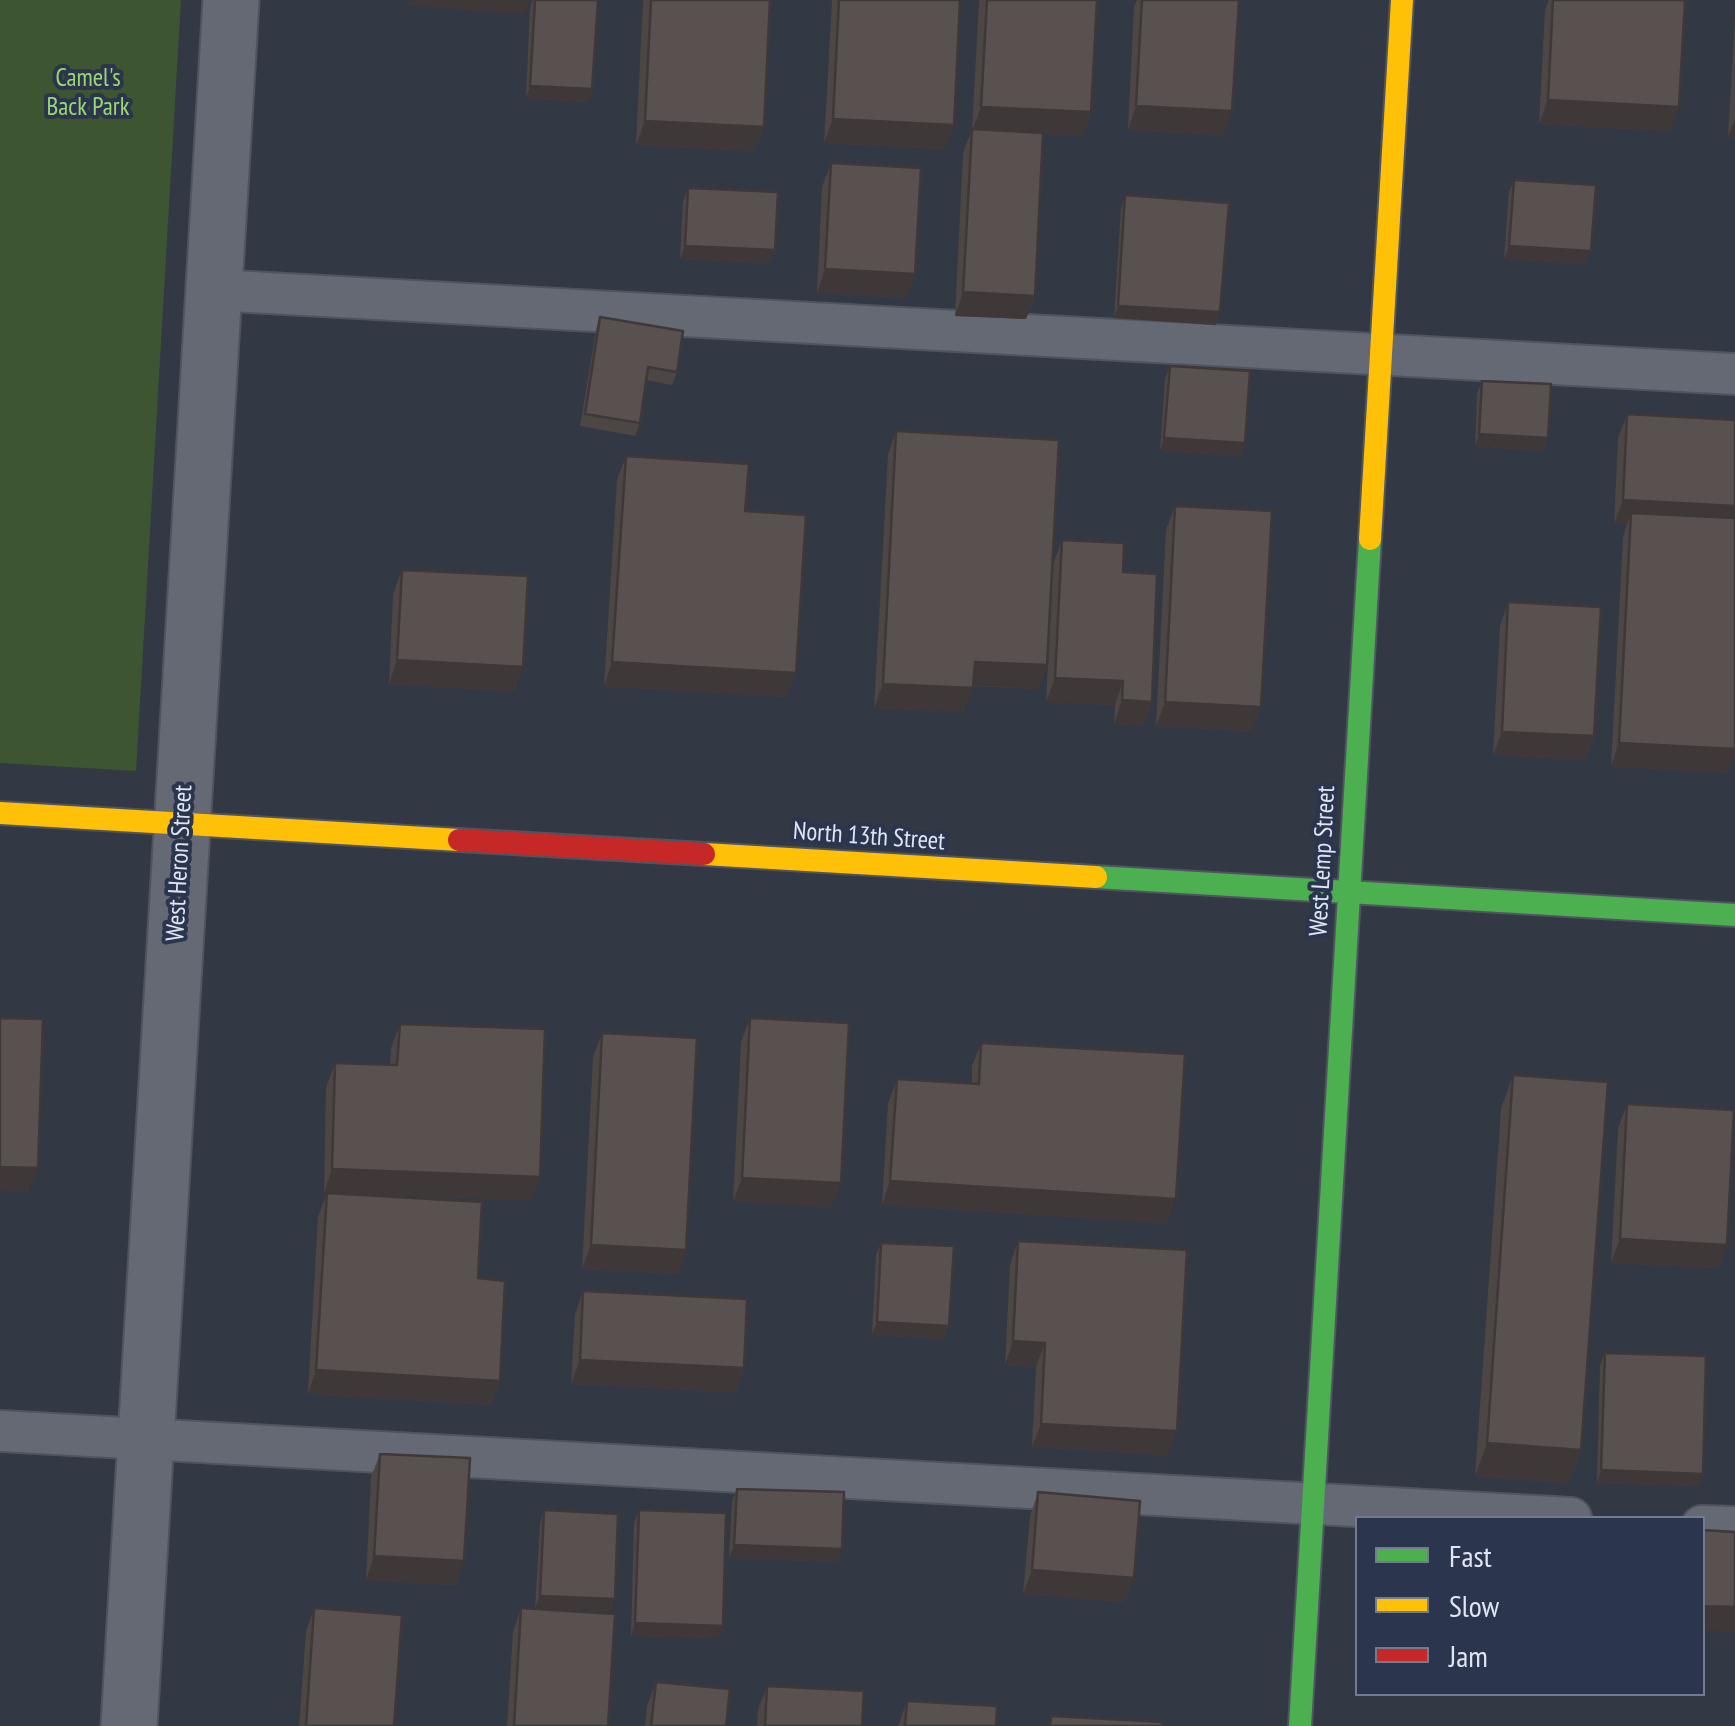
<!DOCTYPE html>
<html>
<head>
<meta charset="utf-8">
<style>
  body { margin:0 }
  #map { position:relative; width:1735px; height:1726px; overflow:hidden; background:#333845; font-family:"PT Sans Narrow",sans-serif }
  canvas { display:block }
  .legend { position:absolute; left:1355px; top:1516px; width:350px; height:180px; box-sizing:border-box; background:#2b354d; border:2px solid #737b90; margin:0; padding:12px 18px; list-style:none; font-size:30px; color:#dfe5f5 }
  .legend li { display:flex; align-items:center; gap:20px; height:50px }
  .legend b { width:50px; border:2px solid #737b90 }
</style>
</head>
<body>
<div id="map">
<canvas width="1735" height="1726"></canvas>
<ul class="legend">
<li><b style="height:12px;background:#4caf50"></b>Fast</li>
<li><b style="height:12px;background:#ffc107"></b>Slow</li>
<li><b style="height:12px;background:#c62828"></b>Jam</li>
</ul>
</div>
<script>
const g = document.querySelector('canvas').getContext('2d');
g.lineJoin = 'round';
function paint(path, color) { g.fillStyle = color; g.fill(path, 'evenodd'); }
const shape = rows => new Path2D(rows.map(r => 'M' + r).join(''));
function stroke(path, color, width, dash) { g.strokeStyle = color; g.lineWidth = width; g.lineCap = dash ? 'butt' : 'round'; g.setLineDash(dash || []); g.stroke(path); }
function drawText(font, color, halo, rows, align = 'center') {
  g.font = font + ' "PT Sans Narrow",sans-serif'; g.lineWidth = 8; g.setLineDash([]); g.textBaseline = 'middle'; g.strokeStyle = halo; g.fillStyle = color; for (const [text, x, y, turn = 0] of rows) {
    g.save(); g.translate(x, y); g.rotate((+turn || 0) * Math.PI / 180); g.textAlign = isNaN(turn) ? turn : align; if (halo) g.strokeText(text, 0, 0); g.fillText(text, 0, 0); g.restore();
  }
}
paint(shape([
  [0,0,181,0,136,771,0,763]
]), '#3d5531');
const lane = shape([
  [214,290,1735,374],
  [0,1431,1571,1518],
  [1702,1526,1735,1527]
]);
const street = shape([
  [129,1726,231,0]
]);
const fast = shape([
  [1096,877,1735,915],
  [1300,1726,1370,539]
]);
const slow = shape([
  [1370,539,1402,0],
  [0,813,459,840],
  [704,854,1096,877]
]);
const jam = shape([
  [459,840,704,854]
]);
stroke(lane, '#4f545f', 44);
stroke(street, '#4f545f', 59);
stroke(fast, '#4f545f', 26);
stroke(slow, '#4f545f', 26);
stroke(jam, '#4f545f', 26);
stroke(lane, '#656974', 40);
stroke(street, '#656974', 55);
stroke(fast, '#4caf50', 22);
stroke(slow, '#ffc107', 22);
stroke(jam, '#c62828', 22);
paint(shape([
  [533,0,598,0,592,89,588,102,526,98,530,7],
  [643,0,770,0,764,127,755,151,636,145],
  [832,0,960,0,945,149,824,143],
  [979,0,1097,0,1091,112,1082,136,1043,134,1035,296,1026,319,955,316,963,153,972,129],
  [1137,0,1239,0,1232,111,1223,135,1128,130,1134,7],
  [1549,0,1685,0,1670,131,1539,124,1545,10],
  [1735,17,1735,137,1728,136],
  [831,163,907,298,817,293,822,187],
  [1514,180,1586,264,1504,259,1509,192],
  [688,188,775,250,770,263,680,259,683,200],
  [1125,195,1216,325,1114,318,1121,208],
  [600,317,677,372,672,385,646,380,640,423,635,436,580,426,596,330],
  [1170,366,1241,456,1160,451,1165,379],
  [1482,381,1548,438,1543,451,1475,446,1477,393],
  [1627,414,1735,420,1735,514,1733,518,1735,518,1735,754,1728,773,1611,766,1623,537,1627,524,1614,524,1618,438],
  [896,431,1039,689,973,686,964,712,874,708,888,455],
  [626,456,745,511,787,697,604,686,617,480],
  [1175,506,1253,731,1156,726,1166,530],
  [1062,540,1123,572,1152,702,1143,726,1114,724,1115,705,1046,702,1053,564],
  [402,570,523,667,514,691,389,684,393,594],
  [1508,602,1594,736,1586,760,1493,755,1500,626],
  [750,1018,832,1207,733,1201,741,1042],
  [400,1024,531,1200,324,1193,326,1087,335,1063,390,1065,391,1048],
  [602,1033,686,1250,678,1274,582,1269,593,1057],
  [981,1043,1167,1223,882,1205,888,1103,897,1079,972,1083,972,1066],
  [1513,1075,1581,1450,1569,1483,1475,1476,1501,1109],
  [1627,1104,1727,1245,1718,1268,1611,1263,1618,1128],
  [327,1193,492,1405,308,1394,318,1217],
  [1018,1241,1168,1455,1032,1447,1036,1367,1005,1365,1010,1265],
  [881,1243,945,1339,872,1335,876,1255],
  [583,1291,744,1368,735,1392,571,1384,575,1315],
  [1605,1353,1703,1474,1699,1486,1597,1483,1600,1365],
  [380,1454,456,1585,366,1580,371,1477],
  [737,1489,838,1562,729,1558,732,1501],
  [1038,1492,1125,1602,1023,1594,1030,1516],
  [544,1510,615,1599,611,1611,535,1608,540,1523],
  [639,1510,718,1638,631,1636,634,1523],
  [314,1608,394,1726,299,1726,306,1632],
  [521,1608,608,1726,507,1726,513,1632],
  [656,1682,726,1726,645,1726,647,1706],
  [767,1686,862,1726,757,1726,758,1710],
  [907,1701,996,1726,898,1726]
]), '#4c4645');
paint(shape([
  [409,0,530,0,525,14,407,6],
  [530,86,592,89,588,102,526,98],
  [1548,100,1679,107,1670,131,1539,124],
  [1136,106,1232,111,1223,135,1128,130],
  [981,107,1091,112,1082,136,972,131],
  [833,119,954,125,945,149,824,143],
  [1735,119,1735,137,1728,136],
  [645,121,764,127,755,151,636,145],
  [685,246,775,250,770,263,680,259],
  [1509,246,1591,251,1586,264,1504,259],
  [825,269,915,274,907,298,817,293],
  [963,292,1035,296,1026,319,955,316],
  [1118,306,1220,312,1216,325,1114,318],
  [1479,434,1548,438,1543,451,1475,446],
  [1164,438,1245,443,1241,456,1160,451],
  [1623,500,1735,506,1735,514,1729,530,1631,513,1627,524,1614,524],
  [397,660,523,667,514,691,389,684],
  [612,662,796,673,787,697,604,686],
  [975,662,1047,665,1039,689,966,685],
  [1055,678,1123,681,1115,705,1046,702],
  [883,684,973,688,964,712,874,708],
  [1122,700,1152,702,1143,726,1114,724],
  [1165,702,1261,707,1253,731,1156,726],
  [1502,732,1594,736,1586,760,1493,755],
  [1619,743,1735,749,1735,754,1728,773,1611,766],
  [0,1167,38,1168,29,1192,0,1191],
  [332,1169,540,1177,531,1200,324,1193],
  [742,1178,841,1183,832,1207,733,1201],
  [890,1181,1176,1199,1167,1223,882,1205],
  [1620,1239,1727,1245,1718,1268,1611,1263],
  [591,1245,686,1250,678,1274,582,1269],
  [877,1322,949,1326,945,1339,872,1335],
  [1013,1341,1045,1343,1036,1367,1005,1365],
  [580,1360,744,1368,735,1392,571,1384],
  [316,1370,500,1381,492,1405,308,1394],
  [1041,1424,1177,1431,1168,1455,1032,1447],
  [1487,1443,1581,1450,1569,1483,1475,1476],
  [1601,1470,1703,1474,1699,1486,1597,1483],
  [734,1545,842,1549,838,1562,729,1558],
  [374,1556,464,1561,456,1585,366,1580],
  [1032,1570,1134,1578,1125,1602,1023,1594],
  [540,1596,615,1599,611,1611,535,1608],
  [1702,1606,1735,1607,1735,1632,1702,1630],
  [635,1623,723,1626,718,1638,631,1636]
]), '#3e3938');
const building = shape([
  [535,0,598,0,592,89,530,86,535,0],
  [651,0,770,0,764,127,645,121,651,0],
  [839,0,960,0,954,125,833,119,839,0],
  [987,0,1097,0,1091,112,981,107,987,0],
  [1142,0,1239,0,1232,111,1136,106,1142,0],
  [1553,0,1685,0,1679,107,1548,100,1553,0],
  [972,129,1043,133,1035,296,963,292,972,129],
  [831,163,921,168,915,274,825,269,831,163],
  [1514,180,1596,185,1591,251,1509,246,1514,180],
  [688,188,778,192,775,250,685,246,688,188],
  [1125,195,1229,203,1220,312,1118,306,1125,195],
  [600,317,683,331,677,372,648,367,640,423,585,414,600,317],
  [1170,366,1250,371,1245,443,1164,438,1170,366],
  [1482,381,1551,384,1548,438,1479,434,1482,381],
  [1627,414,1735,420,1735,506,1623,500,1627,414],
  [896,431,1059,440,1047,665,975,662,973,688,883,684,896,431],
  [626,456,749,464,745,511,806,515,796,673,612,662,626,456],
  [1175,506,1272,511,1261,707,1165,702,1175,506],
  [1631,513,1735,518,1735,749,1619,743,1631,513],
  [1062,540,1124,543,1123,572,1157,574,1152,702,1122,700,1123,681,1055,678,1062,540],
  [402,570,528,576,523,667,397,660,402,570],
  [1508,602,1601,607,1594,736,1502,732,1508,602],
  [0,1018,43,1019,38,1168,0,1167,0,1018],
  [750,1018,849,1023,841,1183,742,1178,750,1018],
  [400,1024,545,1029,540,1177,332,1169,335,1063,397,1065,400,1024],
  [602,1033,697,1038,686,1250,591,1245,602,1033],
  [981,1043,1185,1054,1176,1199,890,1181,897,1079,979,1084,981,1043],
  [1513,1075,1608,1082,1581,1450,1487,1443,1513,1075],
  [1627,1104,1734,1110,1727,1245,1620,1239,1627,1104],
  [327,1193,482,1202,478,1278,505,1281,500,1381,316,1370,327,1193],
  [1018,1241,1187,1250,1177,1431,1041,1424,1045,1343,1013,1341,1018,1241],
  [881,1243,954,1246,949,1326,877,1322,881,1243],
  [583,1291,747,1299,744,1368,580,1360,583,1291],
  [1605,1353,1706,1356,1703,1474,1601,1470,1605,1353],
  [380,1454,470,1458,464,1561,374,1556,380,1454],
  [737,1489,844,1492,842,1549,734,1545,737,1489],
  [1038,1492,1140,1501,1134,1578,1032,1570,1038,1492],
  [544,1510,618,1514,615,1599,540,1596,544,1510],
  [639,1510,726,1513,723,1626,635,1623,639,1510],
  [1702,1530,1735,1532,1735,1607,1702,1606,1702,1530],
  [314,1608,402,1615,394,1726,306,1726,314,1608],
  [521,1608,615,1614,608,1726,514,1726,521,1608],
  [656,1682,730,1689,726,1726,651,1726,656,1682],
  [767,1686,864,1691,862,1726,765,1726,767,1686],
  [907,1701,997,1706,996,1726,905,1726,907,1701],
  [1051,1716,1162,1722,1162,1726,1050,1726,1051,1716]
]);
paint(building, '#585150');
stroke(building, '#3e3938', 2.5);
drawText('25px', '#9ad86f', '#2b354d', [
  ["Camel's",88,79],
  ["Back Park",88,108]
]);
drawText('25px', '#dfe5f5', '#2b354d', [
  ["North 13th Street",869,837,4],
  ["West Lemp Street",1323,861,-87],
  ["West Heron Street",180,863,-87]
]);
</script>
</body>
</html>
